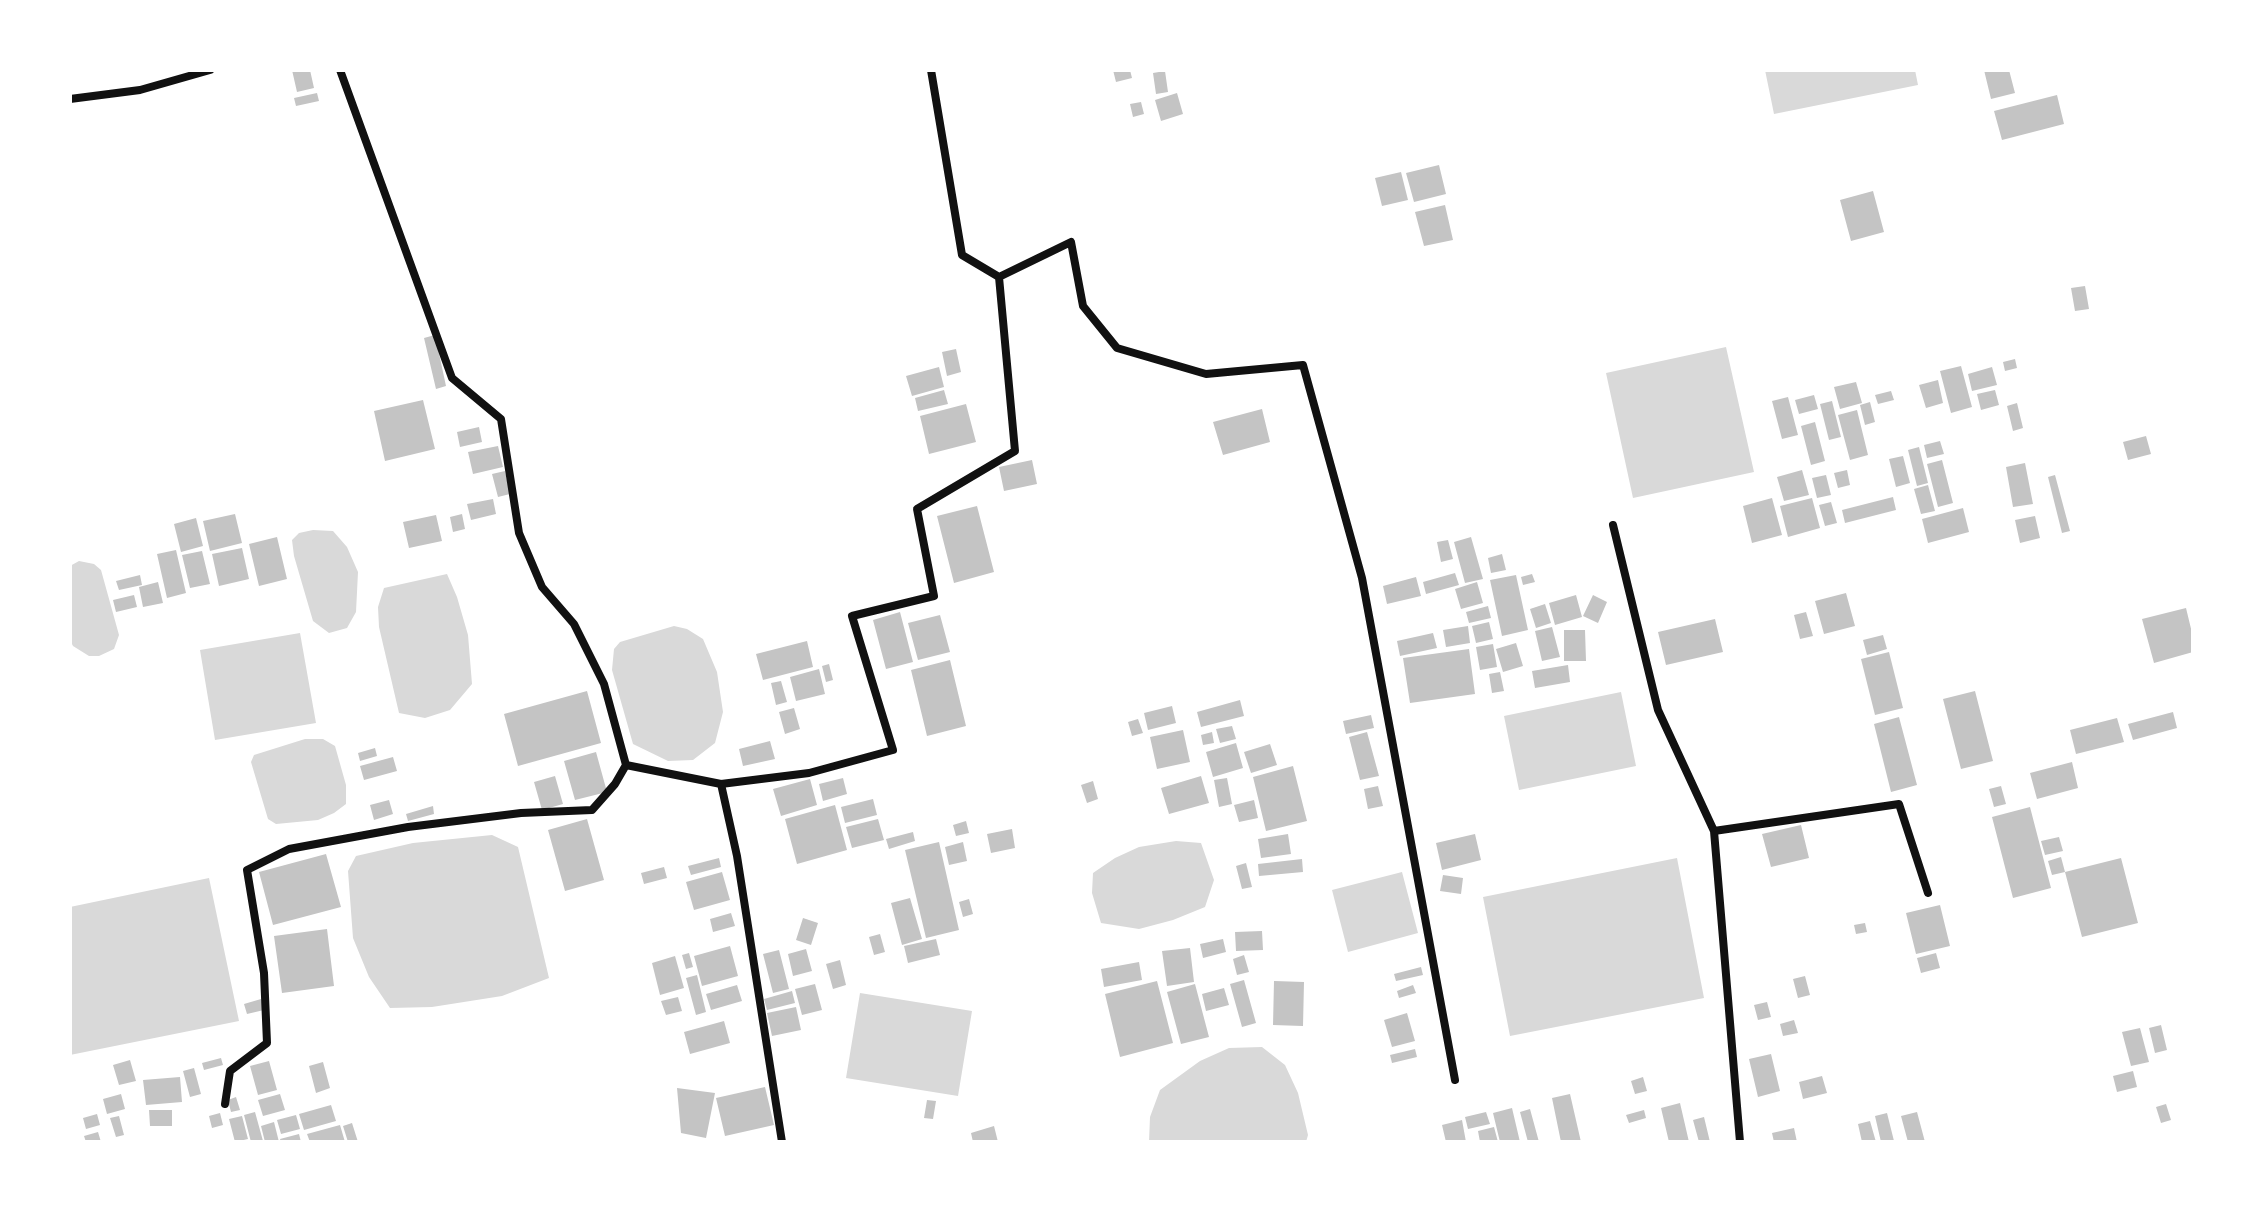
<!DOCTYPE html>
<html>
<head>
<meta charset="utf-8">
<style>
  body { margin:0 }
  #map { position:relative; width:2263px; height:1212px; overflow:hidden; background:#fff; font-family:"DejaVu Sans",sans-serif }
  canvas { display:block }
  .frame { position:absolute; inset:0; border:72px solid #fff; pointer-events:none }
</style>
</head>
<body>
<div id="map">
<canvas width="2263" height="1212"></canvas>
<div class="frame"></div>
</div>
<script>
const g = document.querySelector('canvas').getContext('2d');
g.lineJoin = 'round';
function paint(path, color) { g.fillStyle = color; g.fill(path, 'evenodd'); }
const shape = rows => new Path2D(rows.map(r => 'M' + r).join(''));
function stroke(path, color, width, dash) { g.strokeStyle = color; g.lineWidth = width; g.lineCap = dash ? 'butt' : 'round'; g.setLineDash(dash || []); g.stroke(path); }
paint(shape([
  [1765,70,1915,70,1918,85,1774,114],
  [1726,347,1754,472,1633,498,1606,373],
  [313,530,333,531,347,547,358,572,356,612,347,628,329,633,313,621,294,556,292,540,299,533],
  [79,561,94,564,101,570,119,635,114,649,99,656,89,656,73,646,70,640,70,566],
  [447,574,457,597,468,635,472,684,450,710,425,718,399,713,379,627,378,607,384,588],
  [674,626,687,629,703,639,717,672,723,712,715,743,693,760,668,761,633,744,612,670,614,649,620,642],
  [300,633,316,723,215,740,200,650],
  [1621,692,1636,766,1519,790,1504,716],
  [305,739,323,739,335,746,346,785,346,804,334,813,318,820,276,824,268,819,251,762,254,755],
  [492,835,518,847,549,978,502,996,432,1007,390,1008,369,977,353,938,348,871,356,856,413,843],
  [1176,841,1201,843,1214,880,1205,907,1173,920,1139,929,1101,923,1092,893,1093,873,1115,858,1139,847],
  [1677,858,1704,998,1510,1036,1483,897],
  [1402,872,1418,933,1348,952,1332,890],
  [209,878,239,1021,70,1055,70,907],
  [860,993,972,1011,958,1096,846,1078],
  [1262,1047,1285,1065,1298,1093,1308,1135,1306,1142,1149,1142,1150,1117,1160,1090,1200,1061,1229,1048]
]), '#d9d9d9');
paint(shape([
  [292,70,310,70,314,88,297,92],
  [1113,70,1130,70,1132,78,1116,82],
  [1984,70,2009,70,2015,93,1991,99],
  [1165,71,1168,92,1156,94,1153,73],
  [317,93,319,101,296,106,294,98],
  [1177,93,1183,114,1161,121,1155,100],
  [2057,95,2064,124,2002,140,1994,111],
  [1141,102,1144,114,1133,117,1130,104],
  [1439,165,1446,194,1414,202,1406,173],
  [1401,172,1408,200,1382,206,1375,178],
  [1873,191,1884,232,1851,241,1840,200],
  [1445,205,1453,240,1424,246,1415,212],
  [2085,286,2089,309,2075,311,2071,288],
  [435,335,446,386,436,389,424,338],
  [956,349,961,372,947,376,942,352],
  [2015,359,2017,368,2005,371,2003,362],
  [1961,366,1972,407,1951,413,1940,371],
  [939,367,944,387,912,396,906,376],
  [1992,367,1997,385,1972,391,1968,374],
  [1938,380,1943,403,1926,408,1919,385],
  [1856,382,1862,403,1840,409,1834,387],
  [944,390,948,404,918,411,915,398],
  [1995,390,1999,405,1981,410,1977,394],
  [1891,391,1894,400,1878,404,1875,395],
  [1814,395,1818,409,1799,414,1795,400],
  [1788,397,1798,435,1782,439,1772,401],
  [423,400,435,449,385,461,374,411],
  [1832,401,1841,437,1829,440,1820,404],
  [1870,402,1875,422,1865,425,1860,405],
  [2017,403,2023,428,2013,431,2007,406],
  [966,404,976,442,929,454,920,416],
  [1262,409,1270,442,1223,455,1213,422],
  [1857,410,1868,455,1850,460,1838,415],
  [1815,422,1825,461,1811,465,1801,426],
  [479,427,482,442,460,447,457,432],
  [2146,436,2151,454,2128,460,2123,442],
  [1940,441,1944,454,1927,458,1924,445],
  [498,446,503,467,473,474,468,452],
  [1919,447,1928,483,1917,486,1908,450],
  [1903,456,1910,483,1896,487,1889,459],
  [1032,460,1037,484,1004,491,999,467],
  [1942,460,1953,503,1938,507,1927,464],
  [2025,463,2033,504,2013,507,2006,467],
  [1802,470,1809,495,1784,501,1777,477],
  [1847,470,1850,485,1838,488,1834,473],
  [505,471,510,494,498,497,492,474],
  [1826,475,1831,495,1817,498,1812,478],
  [2055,475,2070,531,2062,533,2048,477],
  [1928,485,1935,511,1921,514,1914,489],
  [1893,497,1896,510,1845,523,1842,510],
  [1772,498,1782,535,1752,543,1743,506],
  [1812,498,1820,528,1788,537,1780,506],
  [493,499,496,514,471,520,467,504],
  [1831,502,1837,523,1825,526,1819,505],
  [977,506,994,572,954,583,937,516],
  [1963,508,1969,532,1928,543,1922,519],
  [235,514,242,543,210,551,203,521],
  [462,514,465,529,453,532,450,517],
  [436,515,442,541,409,548,403,522],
  [2035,516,2040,538,2020,543,2015,520],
  [196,518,203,546,181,552,174,524],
  [277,537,287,579,259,586,249,544],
  [1471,537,1483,579,1465,583,1454,542],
  [1448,540,1453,559,1441,562,1437,542],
  [242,548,249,579,219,586,212,554],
  [176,550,186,593,167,598,157,554],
  [202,551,210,584,190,588,182,555],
  [1502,554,1506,570,1491,573,1488,558],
  [1455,573,1459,585,1426,594,1423,582],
  [1532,574,1535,582,1523,585,1521,577],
  [140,575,142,585,119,590,116,581],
  [1516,575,1528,630,1502,636,1490,580],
  [1416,577,1421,596,1387,604,1383,586],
  [158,582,163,603,143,607,139,587],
  [1477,582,1483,603,1461,609,1455,589],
  [1846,593,1855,626,1824,634,1815,601],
  [134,595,137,607,116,612,113,600],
  [1576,595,1582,617,1555,625,1549,603],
  [1593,595,1607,602,1598,623,1583,616],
  [1545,604,1551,623,1536,628,1530,609],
  [1488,606,1491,618,1469,623,1466,612],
  [2186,608,2193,637,2193,652,2154,663,2142,619],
  [900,612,913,662,886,669,873,620],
  [1806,612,1813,636,1800,639,1794,615],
  [940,615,950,652,918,660,908,623],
  [1715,619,1723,652,1666,665,1658,632],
  [1489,622,1493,639,1476,643,1472,626],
  [1468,626,1470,643,1446,647,1443,630],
  [1552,627,1560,657,1542,661,1535,631],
  [1564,630,1585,630,1586,661,1564,661],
  [1433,633,1437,648,1400,656,1397,641],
  [1883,635,1887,649,1867,655,1863,640],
  [807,641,813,667,763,680,756,654],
  [1516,643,1523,666,1503,672,1496,649],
  [1493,644,1497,667,1480,670,1476,647],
  [1469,649,1475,694,1410,703,1403,658],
  [1889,652,1903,708,1875,715,1861,659],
  [950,660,966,726,927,736,911,670],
  [829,664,833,680,826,682,822,666],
  [1568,665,1570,682,1535,688,1532,671],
  [819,669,825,694,796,701,790,677],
  [1500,672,1504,691,1492,693,1489,674],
  [781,681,787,702,776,705,771,683],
  [587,691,601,743,518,766,504,714],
  [1975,691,1993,761,1961,769,1943,699],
  [1240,700,1244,716,1201,727,1197,712],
  [1172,706,1176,723,1148,730,1144,713],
  [794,708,800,729,785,734,779,712],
  [2173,712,2177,728,2133,740,2128,724],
  [1371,715,1374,728,1346,734,1343,721],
  [1899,717,1917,785,1891,792,1874,724],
  [2117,718,2124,742,2076,754,2070,730],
  [1138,719,1143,733,1132,736,1128,722],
  [1232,726,1236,739,1220,743,1216,729],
  [1183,730,1190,762,1157,769,1150,737],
  [1212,732,1214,743,1203,745,1201,735],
  [1367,732,1379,776,1360,780,1349,737],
  [770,741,775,759,743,766,739,749],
  [1236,743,1243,768,1213,777,1206,752],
  [1270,744,1277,765,1251,773,1244,752],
  [375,748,377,756,360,761,358,753],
  [596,752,607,792,575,800,564,761],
  [393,757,397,771,364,780,360,766],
  [2072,762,2078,788,2037,799,2030,773],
  [1293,766,1307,821,1266,831,1253,777],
  [555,776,563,804,542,810,534,782],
  [1201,776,1209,803,1169,814,1161,788],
  [843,778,847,794,823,801,819,784],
  [1227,778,1232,804,1219,807,1214,780],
  [810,779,817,805,781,816,773,789],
  [1093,781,1098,799,1087,803,1081,785],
  [1378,786,1383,806,1368,809,1364,789],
  [2001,786,2006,804,1994,807,1989,789],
  [873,799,877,815,845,823,841,807],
  [389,800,393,814,374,820,370,805],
  [1254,800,1258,818,1239,822,1234,805],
  [835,805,847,850,797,864,785,819],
  [433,806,434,814,408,821,406,814],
  [2030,807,2051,888,2013,898,1992,817],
  [587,819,604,880,565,891,548,830],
  [878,819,884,840,852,848,846,827],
  [966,821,969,833,956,836,953,825],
  [1801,825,1809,858,1771,867,1762,834],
  [1012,829,1015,848,991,853,987,834],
  [913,832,915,841,889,849,886,839],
  [1288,834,1291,854,1261,858,1258,839],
  [1475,834,1481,860,1442,870,1436,843],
  [2059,837,2063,851,2045,855,2041,841],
  [939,842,959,930,926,938,905,850],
  [963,842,967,861,949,865,945,847],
  [326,854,341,907,273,925,259,872],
  [2061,857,2065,872,2052,875,2048,861],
  [719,858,721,867,691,875,688,866],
  [2121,858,2138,923,2082,937,2065,872],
  [1302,859,1303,872,1259,876,1258,864],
  [1246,863,1252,887,1242,889,1236,866],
  [664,867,667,878,644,884,641,873],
  [722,872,730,900,694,910,686,882],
  [1443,875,1463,878,1461,894,1440,891],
  [910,898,922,939,902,945,891,903],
  [969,899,973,914,963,917,959,902],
  [1940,905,1950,946,1916,954,1906,913],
  [731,913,735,926,713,932,710,919],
  [803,918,818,923,811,945,796,940],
  [1865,923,1867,932,1856,934,1854,925],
  [327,929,334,986,282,993,274,936],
  [1262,931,1263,950,1236,951,1235,932],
  [880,934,885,952,874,955,869,937],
  [936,939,940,955,908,963,904,946],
  [1223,939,1226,952,1203,958,1200,944],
  [730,946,738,976,702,986,694,956],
  [1190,948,1194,982,1167,986,1162,951],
  [806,949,812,971,793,976,788,954],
  [779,950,789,989,773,993,763,954],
  [689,953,693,967,686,969,682,955],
  [1936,953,1940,968,1921,973,1917,958],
  [1244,955,1249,972,1237,975,1233,959],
  [675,956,684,988,660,995,652,963],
  [840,960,846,985,833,989,826,964],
  [1139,962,1142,980,1104,987,1101,969],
  [1421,967,1423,975,1396,981,1394,974],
  [697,975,706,1012,696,1015,686,978],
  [1805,976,1810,995,1798,998,1793,979],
  [1244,980,1256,1023,1242,1027,1230,984],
  [1157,981,1173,1043,1120,1057,1105,994],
  [1274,981,1304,982,1303,1026,1273,1025],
  [815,984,822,1010,802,1015,795,989],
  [1195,984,1209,1037,1181,1044,1167,992],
  [737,985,742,1001,711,1010,706,994],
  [1413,985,1416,993,1399,998,1397,991],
  [1224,988,1229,1005,1206,1011,1202,994],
  [792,991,795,1003,767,1010,764,999],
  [678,997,682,1011,666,1015,661,1001],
  [261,999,264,1010,247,1014,244,1004],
  [1767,1002,1771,1017,1758,1020,1754,1005],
  [796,1007,801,1030,772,1036,767,1013],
  [1407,1013,1415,1041,1392,1047,1384,1020],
  [1794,1020,1798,1033,1783,1036,1780,1024],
  [724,1021,730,1043,690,1054,684,1032],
  [2161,1025,2167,1050,2155,1053,2149,1028],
  [2140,1028,2149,1062,2131,1066,2122,1032],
  [1415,1049,1417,1057,1392,1063,1390,1055],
  [1771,1054,1780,1091,1758,1097,1749,1059],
  [221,1058,223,1065,204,1070,202,1063],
  [130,1060,136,1081,119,1085,113,1065],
  [269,1061,277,1090,258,1095,250,1066],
  [323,1062,330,1088,316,1093,309,1066],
  [194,1068,201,1094,190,1097,183,1071],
  [2133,1071,2137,1087,2117,1092,2113,1076],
  [1822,1076,1827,1093,1803,1099,1799,1082],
  [180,1077,182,1102,146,1105,143,1080],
  [1643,1077,1647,1091,1635,1094,1631,1081],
  [765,1087,774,1125,725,1136,716,1098],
  [677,1088,715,1093,706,1138,681,1133],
  [121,1094,125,1109,107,1114,103,1099],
  [280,1094,285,1110,263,1116,258,1100],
  [1570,1094,1581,1142,1561,1142,1552,1098],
  [236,1097,240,1110,231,1112,228,1100],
  [927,1100,936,1101,933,1119,924,1118],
  [1680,1103,1689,1142,1669,1142,1661,1108],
  [2166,1104,2171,1120,2161,1123,2156,1107],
  [331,1105,336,1121,304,1130,299,1114],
  [1512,1108,1520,1142,1500,1142,1493,1113],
  [1530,1109,1539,1142,1528,1142,1520,1112],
  [149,1110,172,1110,172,1126,150,1126],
  [1644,1110,1646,1118,1629,1123,1626,1115],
  [255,1112,263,1141,260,1142,251,1142,244,1115],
  [1486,1112,1490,1124,1468,1129,1465,1117],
  [1917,1112,1925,1142,1908,1142,1901,1116],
  [220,1113,223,1125,212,1128,209,1116],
  [1887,1113,1894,1141,1881,1142,1875,1116],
  [97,1114,100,1125,86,1129,83,1118],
  [296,1115,300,1129,281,1134,277,1120],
  [119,1116,124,1135,116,1137,110,1118],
  [242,1116,248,1139,235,1142,229,1119],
  [1704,1117,1710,1142,1699,1142,1693,1120],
  [1462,1120,1466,1142,1446,1142,1442,1125],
  [1870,1121,1876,1142,1862,1142,1858,1124],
  [274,1122,279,1142,265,1142,261,1126],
  [352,1123,358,1142,348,1142,343,1126],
  [340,1125,345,1142,310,1142,307,1134],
  [994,1126,998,1142,973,1142,971,1133],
  [1494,1127,1498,1142,1480,1142,1478,1131],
  [1794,1128,1797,1142,1774,1142,1772,1133],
  [98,1132,101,1142,86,1142,84,1136],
  [299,1134,301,1142,281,1142,280,1139]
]), '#c4c4c4');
stroke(shape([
  [340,70,452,378,501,419,519,533,542,587,574,624,604,684,626,765,721,784,809,773,893,750,852,616,934,596,917,509,1015,451,999,277,962,255,931,70],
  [70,99,140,90,210,70],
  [999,277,1071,242,1083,306,1117,348,1206,374,1303,365,1362,578,1455,1080],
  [1613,525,1658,710,1714,831],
  [721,784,737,856,782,1142],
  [225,1104,230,1071,267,1043,264,973,247,870,289,849,408,827,521,813,592,810,615,784,626,765],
  [1740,1142,1714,831,1899,804,1928,893]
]), '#111', 8);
</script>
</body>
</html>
